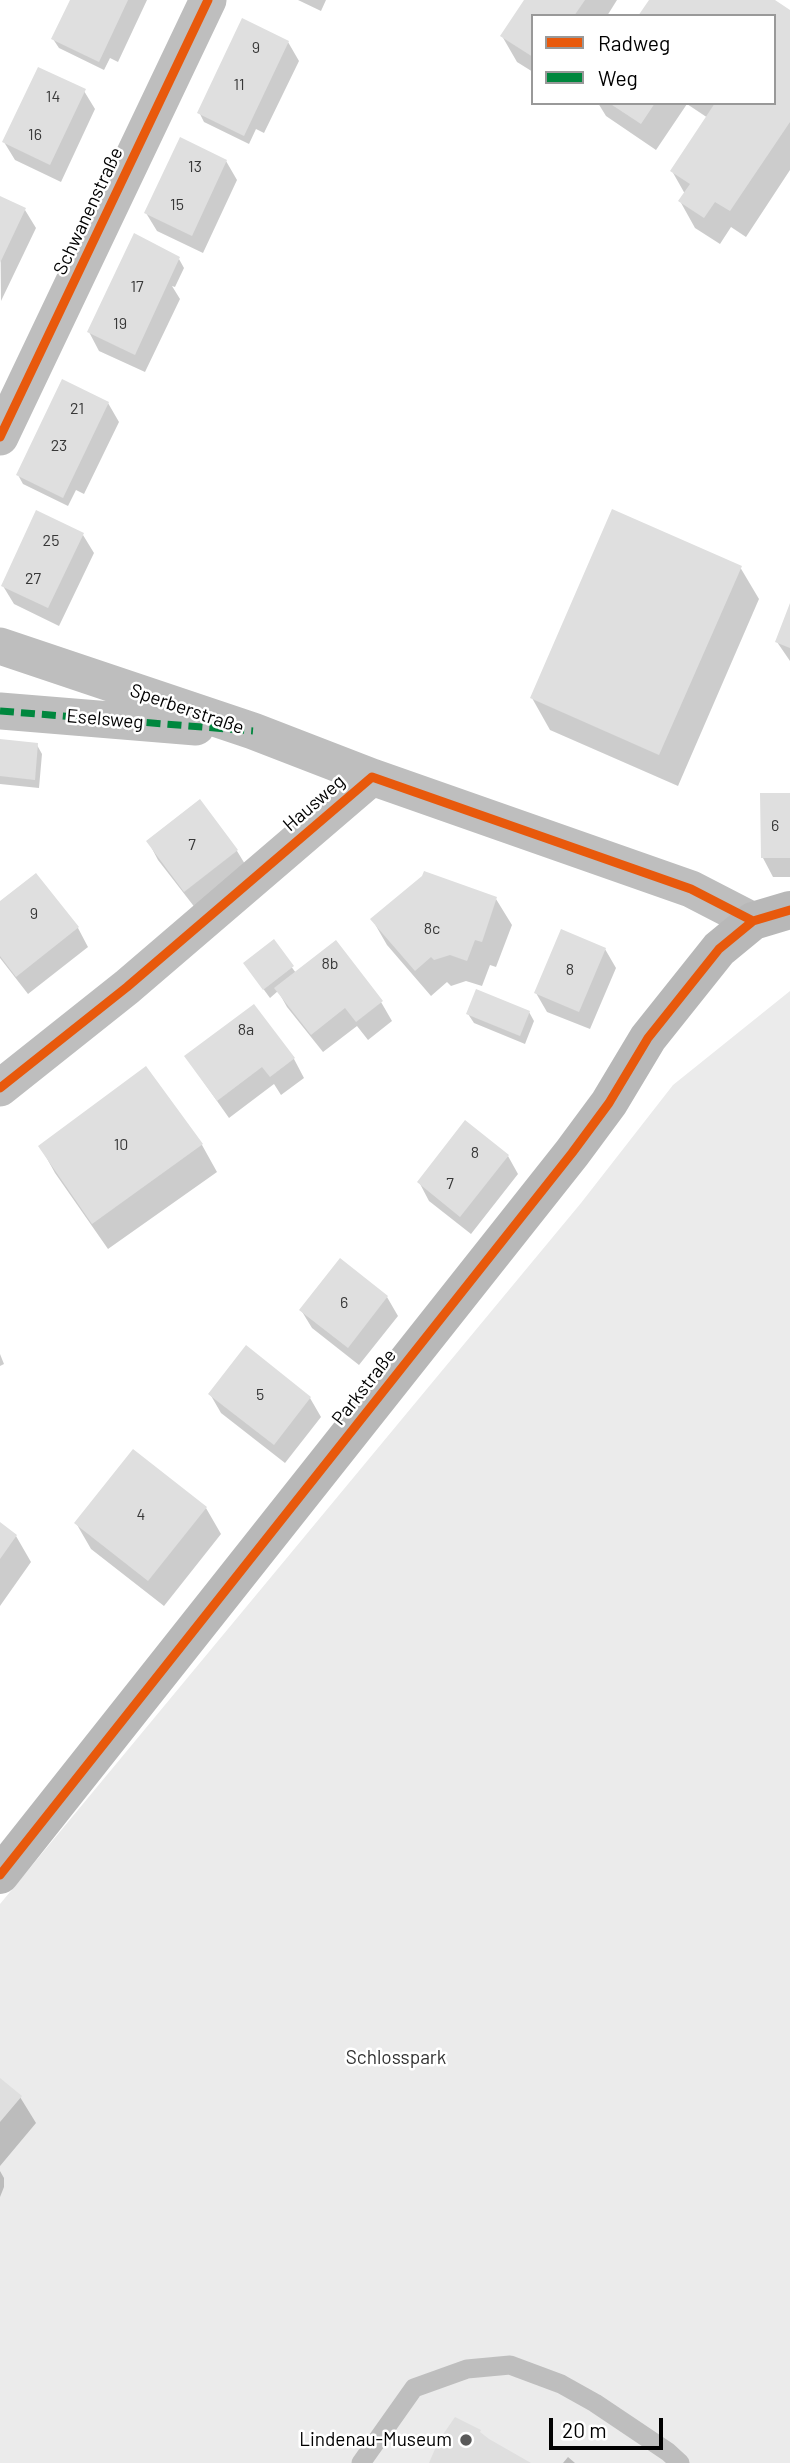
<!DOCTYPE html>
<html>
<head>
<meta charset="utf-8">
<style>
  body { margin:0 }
  #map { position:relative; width:790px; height:2463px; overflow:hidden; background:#fff; font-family:Barlow,sans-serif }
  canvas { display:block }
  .legend { position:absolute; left:531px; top:14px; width:245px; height:91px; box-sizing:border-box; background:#fff; border:2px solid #999; margin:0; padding:9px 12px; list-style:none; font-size:21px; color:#000 }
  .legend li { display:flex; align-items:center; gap:14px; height:35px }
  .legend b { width:35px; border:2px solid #999 }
  .scale { position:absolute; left:549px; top:2418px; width:114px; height:32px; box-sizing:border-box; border:4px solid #000; border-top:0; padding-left:9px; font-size:21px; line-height:24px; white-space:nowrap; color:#000; -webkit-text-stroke:5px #fff; paint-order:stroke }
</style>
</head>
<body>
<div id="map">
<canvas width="790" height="2463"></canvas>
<ul class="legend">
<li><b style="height:9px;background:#e8590c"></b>Radweg</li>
<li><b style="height:9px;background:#00873e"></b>Weg</li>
</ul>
<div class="scale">20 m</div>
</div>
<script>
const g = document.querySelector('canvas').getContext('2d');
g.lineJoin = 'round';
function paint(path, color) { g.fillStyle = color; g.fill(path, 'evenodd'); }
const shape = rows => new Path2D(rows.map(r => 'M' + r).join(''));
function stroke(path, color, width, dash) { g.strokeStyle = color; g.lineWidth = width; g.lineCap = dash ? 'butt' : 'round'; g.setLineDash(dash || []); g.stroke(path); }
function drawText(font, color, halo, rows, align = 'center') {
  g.font = font + ' Barlow,sans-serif'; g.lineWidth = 5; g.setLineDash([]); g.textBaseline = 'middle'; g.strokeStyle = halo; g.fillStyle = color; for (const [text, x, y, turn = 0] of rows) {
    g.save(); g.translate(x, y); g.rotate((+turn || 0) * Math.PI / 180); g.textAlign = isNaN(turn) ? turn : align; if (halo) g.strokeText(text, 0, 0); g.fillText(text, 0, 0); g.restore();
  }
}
paint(shape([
  [790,991,790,2463,0,2463,0,1904,581,1203,673,1085]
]), '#ebebeb');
paint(shape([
  [71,0,147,0,118,62,110,58,104,70,59,48,53,39],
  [298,0,326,0,321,11],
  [526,0,617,0,607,16,533,16,533,72,517,62,502,36],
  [651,0,772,0,790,12,790,170,746,237,731,227,720,244,695,228,680,201,685,194,672,171,708,118,687,104,656,150,606,116,598,103,774,103,774,16],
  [288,42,299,61,264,133,256,129,249,144,204,122,199,112],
  [84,91,95,109,61,182,15,160,4,142],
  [226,161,237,180,203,253,157,231,146,213],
  [0,198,25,210,36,228,1,301],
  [179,259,184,268,175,287,172,286,180,299,145,372,99,351,89,332],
  [108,403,119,422,84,494,76,490,68,506,23,484,18,475],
  [83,535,94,553,59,626,14,604,3,586],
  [740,567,759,599,678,786,550,730,532,698],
  [790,608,790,661,777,642],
  [0,741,37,745,42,754,39,788,0,784],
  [790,795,790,877,773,877,763,858],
  [148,841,237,851,248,869,196,909,158,860],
  [36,875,78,928,88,947,28,994,0,958,0,903],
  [496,899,512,925,496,967,490,965,482,986,466,981,451,986,447,982,431,996,387,945,372,919],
  [273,942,296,973,381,1002,392,1021,368,1040,357,1026,323,1052,287,1007,278,991,270,998,245,964],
  [605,949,616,968,590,1029,547,1012,536,993],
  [253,1006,294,1059,304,1078,281,1095,274,1084,229,1118,186,1057],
  [529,1012,534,1021,525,1044,474,1023,468,1014],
  [146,1069,202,1145,217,1172,108,1249,55,1173,40,1146],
  [508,1156,518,1174,471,1234,429,1201,419,1182],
  [387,1297,398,1316,359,1365,312,1328,301,1310],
  [0,1354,4,1364,0,1366],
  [210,1394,310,1398,321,1417,285,1463,221,1413],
  [206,1508,221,1534,164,1606,91,1549,76,1523],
  [0,1524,16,1536,31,1562,0,1606],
  [0,2080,20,2097,36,2123,0,2166],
  [0,2171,4,2178,4,2187,0,2197],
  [568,2457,575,2463,563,2463]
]), '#0003');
paint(shape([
  [70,0,128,0,99,62,51,39],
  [524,0,585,0,574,16,533,16,533,57,500,36],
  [649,0,775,0,790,10,790,122,730,211,715,202,704,218,678,201,690,184,670,171,715,103,774,103,774,16,638,16],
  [242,18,289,41,244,136,197,113],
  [38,67,86,89,50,165,2,142],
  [609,103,655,103,641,124],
  [180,137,227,160,192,236,144,213],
  [0,196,26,208,0,263],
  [134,233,180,257,135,355,87,332],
  [62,379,109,402,63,498,16,475],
  [612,509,742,566,659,755,530,698],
  [36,510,84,533,48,608,1,586],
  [790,603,790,648,775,642],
  [0,739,38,743,35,780,0,776],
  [760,793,790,793,790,858,761,858],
  [200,799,238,850,184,892,146,841],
  [424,871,497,897,482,942,475,940,467,961,450,955,434,960,431,957,415,971,370,919,422,876],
  [36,873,79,927,16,977,0,956,0,901],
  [561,929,606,948,579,1012,534,993],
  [274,939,294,966,263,990,243,963],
  [336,940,383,1001,356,1022,345,1008,311,1035,274,988],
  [476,989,530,1011,520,1036,466,1014],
  [254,1004,295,1058,270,1077,262,1067,217,1101,184,1056],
  [146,1066,203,1144,92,1224,38,1146],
  [465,1120,509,1155,460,1217,417,1182],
  [340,1258,388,1296,348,1348,299,1310],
  [246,1345,311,1397,274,1445,208,1394],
  [133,1449,207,1507,148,1581,74,1523],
  [0,1522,17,1535,0,1559],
  [0,2078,22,2096,0,2122],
  [455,2417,481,2430,480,2432,489,2439,531,2463,429,2463,438,2442]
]), '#dfdfdf');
stroke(shape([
  [361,2463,414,2388,467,2369,510,2365,561,2384,595,2403,668,2452,680,2463]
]), '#bebebe', 19);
stroke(shape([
  [0,437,208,0],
  [0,646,253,731,372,777],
  [0,711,196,727],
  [0,1088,127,987,372,777,691,889,753,921]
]), '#bebebe', 37);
stroke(shape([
  [0,1875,572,1153,609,1103,648,1038,719,949,753,921,790,910]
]), '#b8b8b8', 38);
stroke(shape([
  [0,711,253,731]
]), '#00873e', 7, [14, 7]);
stroke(shape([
  [0,437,208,0],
  [0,1088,127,987,372,777,691,889,753,921],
  [0,1875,572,1153,609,1103,648,1038,719,949,753,921,790,910]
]), '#e8590c', 9);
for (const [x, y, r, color] of [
  [466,2440,7,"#595959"]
]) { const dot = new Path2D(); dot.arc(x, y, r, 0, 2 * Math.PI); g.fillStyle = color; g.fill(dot); stroke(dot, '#fff', 2.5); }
drawText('16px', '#383838', null, [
  ["9",256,48],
  ["11",239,85],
  ["14",53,97],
  ["16",35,135],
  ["13",195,167],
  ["15",177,205],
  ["17",137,287],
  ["19",120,324],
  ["21",77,409],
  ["23",59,446],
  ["25",51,541],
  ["27",33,579],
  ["6",775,826],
  ["7",192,845],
  ["9",34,914],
  ["8c",432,929],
  ["8b",330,964],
  ["8",570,970],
  ["8a",246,1030],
  ["10",121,1145],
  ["8",475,1153],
  ["7",450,1184],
  ["6",344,1303],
  ["5",260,1395],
  ["4",141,1515]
]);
drawText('19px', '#000', '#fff', [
  ["Schwanenstraße",88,211,-65],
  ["Sperberstraße",187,709,19],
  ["Eselsweg",105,719,5],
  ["Hausweg",314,803,-41],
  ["Parkstraße",364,1387,-52]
]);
drawText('19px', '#323232', '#fff', [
  ["Schlosspark",396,2058]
]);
drawText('19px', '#000', '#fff', [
  ["Lindenau-Museum",452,2440]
], 'right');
</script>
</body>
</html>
